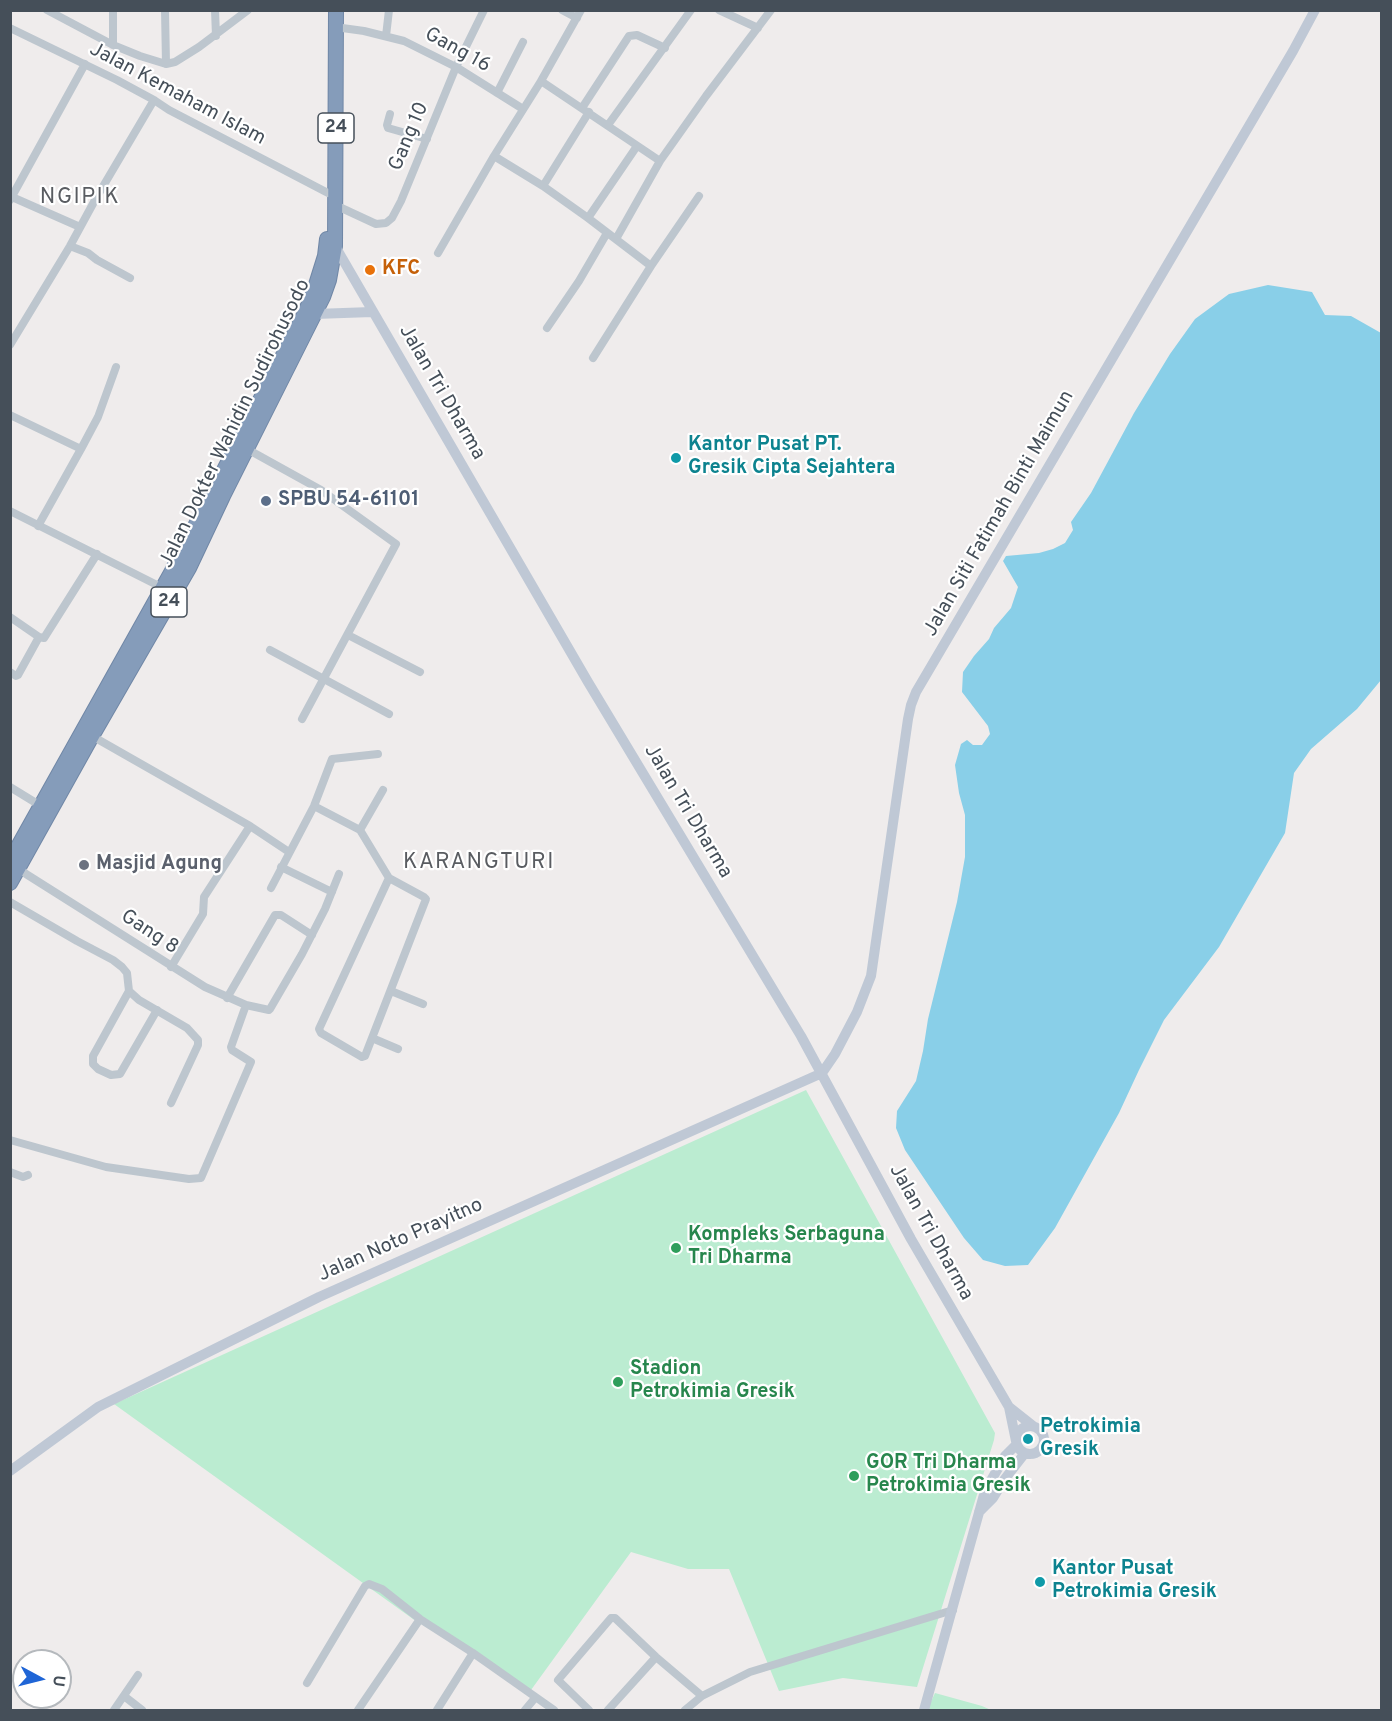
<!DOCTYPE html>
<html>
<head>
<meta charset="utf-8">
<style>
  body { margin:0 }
  #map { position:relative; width:1392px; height:1721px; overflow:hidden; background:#efecec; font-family:Overpass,sans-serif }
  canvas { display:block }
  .frame { position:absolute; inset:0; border:12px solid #454f59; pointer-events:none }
  .north { position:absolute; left:12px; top:1649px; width:60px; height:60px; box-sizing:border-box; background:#fff; border:2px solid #b5b9bd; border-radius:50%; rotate:97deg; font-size:16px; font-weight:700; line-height:24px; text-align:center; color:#454f59 }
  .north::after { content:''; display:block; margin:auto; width:21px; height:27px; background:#1f65d6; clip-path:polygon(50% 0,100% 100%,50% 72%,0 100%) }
</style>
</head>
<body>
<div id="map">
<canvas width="1392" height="1721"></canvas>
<div class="frame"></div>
<div class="north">U</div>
</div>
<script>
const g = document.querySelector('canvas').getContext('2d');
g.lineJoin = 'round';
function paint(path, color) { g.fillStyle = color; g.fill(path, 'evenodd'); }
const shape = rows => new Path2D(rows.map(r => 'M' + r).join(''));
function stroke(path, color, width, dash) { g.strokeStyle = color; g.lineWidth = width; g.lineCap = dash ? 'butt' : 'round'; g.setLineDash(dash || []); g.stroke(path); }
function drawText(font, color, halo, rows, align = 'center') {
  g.font = font + ' Overpass,sans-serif'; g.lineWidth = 4.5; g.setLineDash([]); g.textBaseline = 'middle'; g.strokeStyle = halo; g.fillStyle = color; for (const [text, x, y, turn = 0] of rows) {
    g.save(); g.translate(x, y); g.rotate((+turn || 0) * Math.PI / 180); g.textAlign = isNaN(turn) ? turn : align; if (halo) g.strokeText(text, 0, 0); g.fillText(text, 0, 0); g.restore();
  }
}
paint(shape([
  [806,1090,995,1433,994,1440,917,1687,843,1678,779,1691,729,1569,688,1569,631,1552,531,1690,413,1619,114,1404],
  [935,1693,982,1706,991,1710,927,1710]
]), '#bbecd1');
paint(shape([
  [1268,285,1312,292,1325,315,1351,316,1381,333,1381,680,1357,709,1311,749,1294,773,1285,833,1219,947,1164,1020,1139,1070,1119,1113,1055,1228,1028,1265,1005,1266,983,1260,964,1238,905,1150,896,1128,897,1111,916,1081,923,1051,928,1019,957,902,965,857,965,815,959,793,955,765,961,744,967,740,973,745,982,745,990,734,988,726,962,692,963,672,974,656,989,639,994,628,1011,608,1018,587,1003,561,1006,556,1039,553,1053,549,1065,543,1073,530,1071,522,1091,493,1134,413,1170,354,1195,319,1229,294]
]), '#89cfe8');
const highway = shape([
  [10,861,171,573,305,313,315,288,325,256,327,239],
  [10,883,92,736,189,568,223,496,323,297,329,280,335,246,336,10]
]);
stroke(highway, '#7087a6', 16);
stroke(shape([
  [47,10,113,45,140,56,166,64,175,62,199,47,248,10],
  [113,10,113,45],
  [165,10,166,64],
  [215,10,216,36],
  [562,10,577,18],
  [719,10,758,28],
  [335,27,364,31,404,41,456,67,523,109],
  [10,28,117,80,154,100,169,110,328,193],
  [386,36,389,10],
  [541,81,581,10],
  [497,93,523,42],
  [582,108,629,36,637,35,665,48],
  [390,114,387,125,388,128,427,139],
  [608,125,691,10],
  [494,156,543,186,588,218,637,146],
  [543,186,589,112],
  [12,197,80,227],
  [10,200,85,64],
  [335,205,376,224,386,223,392,218,401,201,456,67,484,10],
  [588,218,651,266],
  [616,239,660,161],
  [70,246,88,253,97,260,130,278],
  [438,253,494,156,541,81,660,161,706,96,771,10],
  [547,328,579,281,607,233],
  [10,345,70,246,95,200,154,100],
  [593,358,651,266,699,196],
  [10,415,81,449,38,526],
  [81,449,98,417,116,367],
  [247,449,321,490,396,544,302,719],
  [10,511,163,588],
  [10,617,39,637,44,638,97,554],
  [348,635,420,672],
  [270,650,389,714],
  [10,672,16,676,18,675,39,637],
  [92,736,250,826],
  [10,787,41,806],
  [314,806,360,830,389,878,424,897,426,899,372,1038,365,1056,362,1057,321,1033,319,1029,389,878],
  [360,830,383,790],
  [19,867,26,874,205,987,246,1005,269,1010,270,1009,302,954,325,909,339,874],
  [281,867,332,892],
  [271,888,314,806,332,759,378,754],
  [10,902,77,941,113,960,122,967,127,973,129,991,139,1000,187,1028,198,1040,198,1045,171,1103],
  [171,967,203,914,204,897,250,826,289,852],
  [129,991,93,1056,93,1064,98,1069,111,1075,120,1074,157,1010],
  [391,991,423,1004],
  [227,998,275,915,281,915,312,935],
  [372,1038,398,1049],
  [10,1140,106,1167,189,1179,201,1178,251,1062,232,1050,231,1047,246,1005],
  [10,1172,23,1177,28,1175],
  [307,1683,365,1586,369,1584,382,1589,420,1619,473,1653,554,1710],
  [124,1696,142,1710],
  [114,1710,138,1675],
  [358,1710,420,1619],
  [437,1710,473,1653],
  [525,1710,535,1698],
  [589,1710,558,1680,611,1618,615,1618,656,1657,702,1696],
  [608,1710,656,1657],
  [685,1710,702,1696,750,1672,953,1610]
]), '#bdc6ce', 8);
stroke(shape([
  [332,244,335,246,588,682,801,1036,911,1239,1009,1407,1016,1441],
  [315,314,372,312],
  [1009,1407,1033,1426],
  '1016 1440a14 14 0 1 1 28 0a14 14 0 1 1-28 0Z',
  [10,1471,98,1407,319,1297,822,1073,835,1054,857,1012,871,976,908,719,911,705,916,692,1293,51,1315,10],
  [979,1512,993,1498,1004,1480,1025,1453],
  [924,1710,985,1491,1005,1456,1016,1445]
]), '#bfc8d5', 10);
stroke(highway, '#859cba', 14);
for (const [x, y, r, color] of [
  [370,270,6,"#e8710a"],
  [676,458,6,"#0f9aa8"],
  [266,501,6,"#5c6f8a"],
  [84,865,6,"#6b7280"],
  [676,1248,6,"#2e9e5b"],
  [618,1382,6,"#2e9e5b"],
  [1028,1439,6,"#0f9aa8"],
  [854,1476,6,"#2e9e5b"],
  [1040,1582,6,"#0f9aa8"]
]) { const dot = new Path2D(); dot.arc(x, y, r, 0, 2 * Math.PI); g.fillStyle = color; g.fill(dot); stroke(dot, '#fff', 2); }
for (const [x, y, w] of [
  [336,128,36],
  [169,602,36]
]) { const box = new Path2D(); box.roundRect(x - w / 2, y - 15, w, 30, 4.5); g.fillStyle = '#fff'; g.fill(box); stroke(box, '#454f59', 1.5); }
drawText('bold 18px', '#454f59', null, [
  ["24",336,128],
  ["24",169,602]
]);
drawText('20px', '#454f59', '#fff', [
  ["Gang 16",457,51,29],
  ["Jalan Kemaham Islam",177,95,28],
  ["Gang 10",410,137,-67],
  ["Jalan Tri Dharma",441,393,60],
  ["Jalan Dokter Wahidin Sudirohusodo",236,424,-64],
  ["Jalan Siti Fatimah Binti Maimun",1000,514,-60],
  ["Jalan Tri Dharma",687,812,59],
  ["Gang 8",149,933,33],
  ["Jalan Tri Dharma",930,1233,61],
  ["Jalan Noto Prayitno",401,1241,-24]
]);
drawText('bold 20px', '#c56008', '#fff', [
  ["KFC",382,270]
], 'left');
drawText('bold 20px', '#0d838f', '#fff', [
  ["Kantor Pusat PT.",688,446],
  ["Gresik Cipta Sejahtera",688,469],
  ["Petrokimia",1040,1428],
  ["Gresik",1040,1451],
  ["Kantor Pusat",1052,1570],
  ["Petrokimia Gresik",1052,1593]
], 'left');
drawText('bold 20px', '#4e5e75', '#fff', [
  ["SPBU 54-61101",278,501]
], 'left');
drawText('bold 20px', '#5b616d', '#fff', [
  ["Masjid Agung",96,865]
], 'left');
drawText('bold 20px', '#27864d', '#fff', [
  ["Kompleks Serbaguna",688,1236],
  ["Tri Dharma",688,1259],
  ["Stadion",630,1370],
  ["Petrokimia Gresik",630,1393],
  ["GOR Tri Dharma",866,1464],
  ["Petrokimia Gresik",866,1487]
], 'left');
g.letterSpacing = '1.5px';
drawText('22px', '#595c61', '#fff', [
  ["NGIPIK",80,199],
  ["KARANGTURI",479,864]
]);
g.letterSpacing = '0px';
</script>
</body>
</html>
